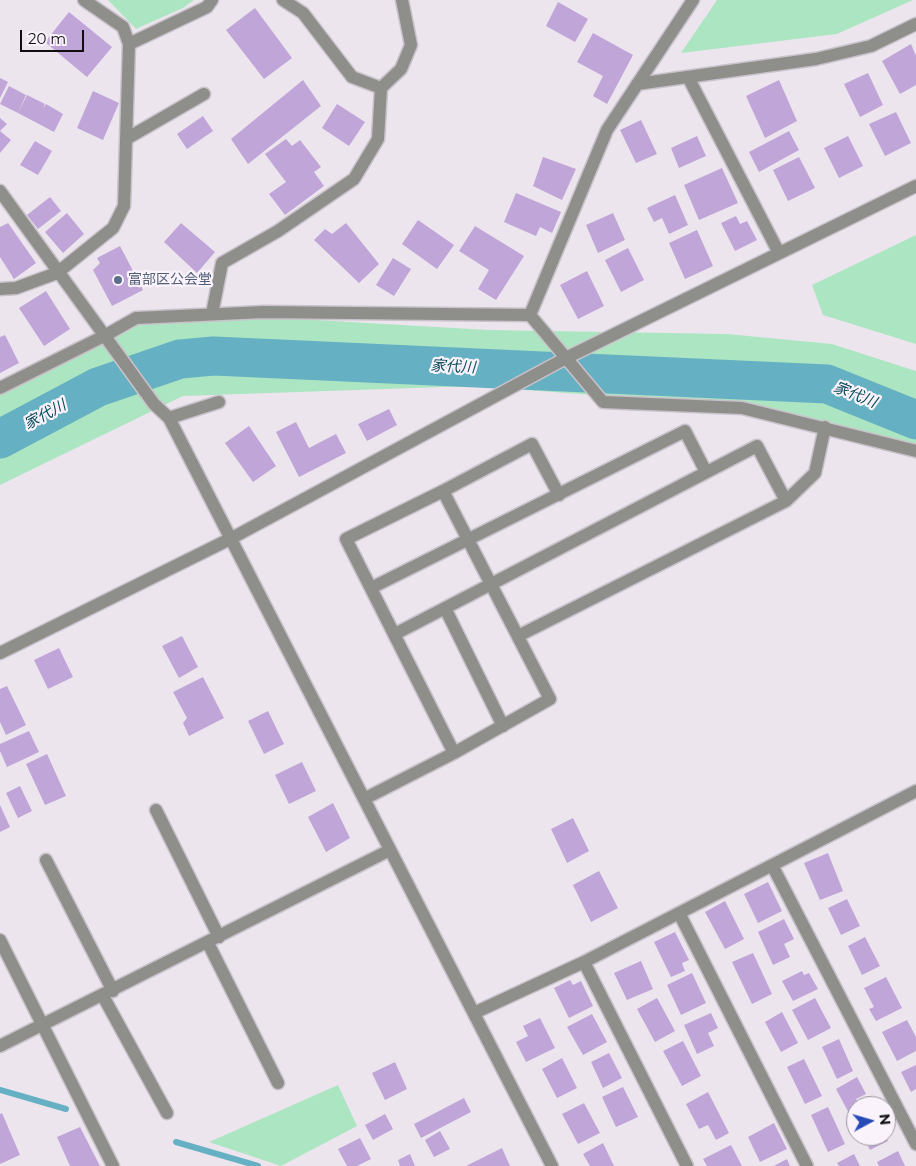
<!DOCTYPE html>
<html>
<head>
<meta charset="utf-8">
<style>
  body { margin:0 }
  #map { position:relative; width:916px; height:1166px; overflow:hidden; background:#ede5ed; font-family:Montserrat,sans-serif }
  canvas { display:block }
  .north { position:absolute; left:846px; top:1096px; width:50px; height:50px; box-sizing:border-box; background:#faf3fb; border:1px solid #9c979d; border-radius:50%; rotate:84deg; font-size:14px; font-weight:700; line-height:20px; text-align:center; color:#0f0d10 }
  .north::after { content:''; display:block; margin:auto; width:18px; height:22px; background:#284ab9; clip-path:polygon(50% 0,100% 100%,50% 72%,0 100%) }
  .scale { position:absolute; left:20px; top:30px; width:64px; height:22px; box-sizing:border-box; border:2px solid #0f0d10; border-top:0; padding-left:6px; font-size:15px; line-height:18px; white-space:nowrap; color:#0f0d10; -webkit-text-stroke:4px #faf3fb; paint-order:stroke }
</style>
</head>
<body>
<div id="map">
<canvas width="916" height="1166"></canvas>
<div class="north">N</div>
<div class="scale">20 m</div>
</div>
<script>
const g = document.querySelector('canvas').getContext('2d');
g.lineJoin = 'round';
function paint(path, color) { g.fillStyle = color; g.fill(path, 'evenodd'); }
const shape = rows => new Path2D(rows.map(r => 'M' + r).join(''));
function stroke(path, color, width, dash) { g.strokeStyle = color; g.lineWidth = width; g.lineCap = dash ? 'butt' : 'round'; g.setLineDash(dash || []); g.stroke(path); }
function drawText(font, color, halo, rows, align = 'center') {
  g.font = font + ' Montserrat,"Noto Sans JP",sans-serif'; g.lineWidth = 4.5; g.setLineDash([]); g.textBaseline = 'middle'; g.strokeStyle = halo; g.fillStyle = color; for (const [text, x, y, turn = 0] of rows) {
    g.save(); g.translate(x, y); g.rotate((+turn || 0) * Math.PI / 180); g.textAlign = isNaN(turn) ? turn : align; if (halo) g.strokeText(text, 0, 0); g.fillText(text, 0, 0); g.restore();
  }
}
paint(shape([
  [108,0,194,0,183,8,136,29],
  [717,0,913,0,837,34,681,53],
  [916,235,916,344,823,315,812,285],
  [212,314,489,330,727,334,832,344,916,371,916,457,768,408,472,386,183,396,0,485,0,389,149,317],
  [338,1085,357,1126,281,1166,209,1142]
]), '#ace5c2');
stroke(shape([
  [0,1090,66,1109],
  [176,1142,258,1166]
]), '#66b0c3', 6);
stroke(shape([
  [0,439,98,387,180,359,214,356,827,384,916,420]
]), '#66b0c3', 39);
paint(shape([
  [558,2,588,19,575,42,546,26],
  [255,8,292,58,264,79,226,30],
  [69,12,112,47,87,77,45,42],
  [593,33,633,55,607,104,593,96,603,76,577,62],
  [911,44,916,56,916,85,900,94,882,61],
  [868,73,883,105,860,117,844,84],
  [0,78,8,82,0,98],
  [303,80,321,106,248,164,231,139],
  [779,80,797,121,765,138,746,96],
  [9,86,26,95,18,113,0,104],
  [93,91,119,103,103,140,77,128],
  [27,95,45,104,43,109,46,104,63,114,54,132,18,113],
  [337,104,365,122,349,146,322,128],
  [896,112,911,143,885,156,869,124],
  [203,116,213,131,187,149,177,134],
  [0,118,7,124,0,131,11,140,0,153],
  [641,120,657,154,636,163,620,130],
  [789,131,799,150,759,172,749,152],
  [697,136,706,156,679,168,671,148],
  [848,136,863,166,839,178,824,148],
  [286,139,292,146,300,140,321,167,314,172,324,186,285,215,269,194,286,182,265,154],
  [35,141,52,151,38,175,20,165],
  [543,157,576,169,562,200,533,186],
  [799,157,815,188,788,201,773,170],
  [722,168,738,203,699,220,684,185],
  [516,193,561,212,552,233,540,227,536,236,504,222],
  [675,195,688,225,669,234,662,218,654,222,647,208],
  [50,197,61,211,38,229,27,215],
  [67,213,84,234,63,253,45,232],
  [613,213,625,240,598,253,586,225],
  [736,216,740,224,747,221,757,240,735,251,721,223],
  [418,220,454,245,437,269,402,244],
  [8,223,36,263,14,279,0,257,0,227],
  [181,223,215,252,197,273,164,242],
  [346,223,379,264,359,283,314,240,325,229,332,234],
  [475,226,524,256,496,300,478,289,489,270,459,251],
  [697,230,713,266,685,279,669,243],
  [120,246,143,290,112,306,93,270,100,263,97,258],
  [628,248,644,280,621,292,605,260],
  [393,258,411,269,394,296,376,285],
  [587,271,604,306,578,319,560,285],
  [46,291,70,329,44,346,19,308],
  [5,335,19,363,0,373,0,337],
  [389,409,397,425,367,441,358,424],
  [296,422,309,448,336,434,346,453,299,477,276,432],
  [249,426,276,466,253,482,225,443],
  [182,636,198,667,179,678,162,646],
  [59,648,73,677,48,689,34,660],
  [203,677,224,718,189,736,183,723,187,718,173,692],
  [7,686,26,725,6,735,0,722,0,689],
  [268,711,284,744,264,754,248,721],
  [29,731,39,752,7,767,0,751,0,744],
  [47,754,66,796,45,805,26,764],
  [302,762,316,791,289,804,275,775],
  [20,786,32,811,18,818,6,793],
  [333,803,350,838,326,852,308,817],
  [0,805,10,827,0,832],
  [573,818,589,851,567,863,551,829],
  [828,853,843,891,820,900,804,863],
  [599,871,618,908,591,922,573,885],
  [768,882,782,911,758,923,744,894],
  [847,899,860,926,841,935,828,908],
  [725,901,744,939,725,949,705,912],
  [784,919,794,939,784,944,790,957,773,965,758,932],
  [675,932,689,960,682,963,685,971,671,977,654,942],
  [865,937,880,966,862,975,848,946],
  [753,953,772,994,752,1004,732,962],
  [641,961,653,989,627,1000,614,973],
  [802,971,804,975,809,973,818,989,793,1001,782,981],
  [692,973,706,1003,681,1015,667,985],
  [886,977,902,1008,876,1021,869,1009,874,1007,864,988],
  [570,980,573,985,581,981,593,1006,569,1018,554,988],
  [657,998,675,1031,655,1042,637,1009],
  [815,998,831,1028,808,1040,792,1010],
  [782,1012,798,1043,781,1052,765,1022],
  [711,1013,718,1028,708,1033,714,1046,697,1054,684,1025],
  [592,1014,607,1042,583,1055,567,1027],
  [540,1018,555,1048,526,1062,516,1042,528,1036,523,1026],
  [907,1020,916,1037,916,1051,897,1061,882,1032],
  [839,1039,853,1071,837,1079,822,1047],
  [683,1041,701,1076,682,1086,663,1051],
  [609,1053,622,1078,603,1088,591,1062],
  [562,1058,577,1088,557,1098,542,1069],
  [804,1059,822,1096,805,1104,787,1067],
  [395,1062,407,1089,385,1100,372,1073],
  [916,1065,916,1089,911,1092,901,1072],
  [857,1077,866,1094,856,1099,859,1106,856,1106,856,1112,850,1115,836,1089],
  [623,1087,638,1117,616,1127,602,1097],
  [708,1092,729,1133,716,1140,708,1125,699,1129,686,1104],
  [464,1098,471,1112,421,1138,414,1124],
  [584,1103,600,1133,578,1144,562,1114],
  [828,1107,845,1144,828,1152,811,1115],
  [2,1113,20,1155,0,1164,0,1114],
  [385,1114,393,1129,373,1140,365,1125],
  [774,1123,787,1149,760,1162,748,1137],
  [80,1127,100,1166,70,1166,57,1137],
  [440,1131,450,1149,434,1157,425,1140],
  [863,1136,886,1136,888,1141,870,1150],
  [360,1138,371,1159,357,1166,347,1166,338,1149],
  [603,1143,614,1166,590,1166,583,1154],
  [731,1145,742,1166,707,1166,703,1159],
  [502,1148,510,1166,466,1166],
  [898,1151,905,1166,879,1166,877,1162],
  [410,1154,415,1166,400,1166,398,1160],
  [854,1154,860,1166,839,1166,837,1163],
  [787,1159,790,1166,774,1166]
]), '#c0a5d9');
const minor = shape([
  [283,0,303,13,352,77,381,88,401,69,411,45,402,0],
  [129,44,207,7,212,0],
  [688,77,779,253],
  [637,84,816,59,871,46,916,24],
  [126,139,204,94],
  [0,191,154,404,169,418,552,1166],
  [0,289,16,288,57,273,113,228,124,206,129,44,123,27,84,0],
  [212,314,222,263,278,231,354,179,378,139,381,88],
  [530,315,607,130,693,0],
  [0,388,106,335,136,318,264,312,530,315,603,402,742,408,916,451],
  [169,418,219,402],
  [443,491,346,539,454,753],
  [371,588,685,431,706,472],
  [445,608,503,726],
  [395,634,757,446,786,501],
  [518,636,786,501,815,473,825,427],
  [0,653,230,539,568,357,916,186],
  [364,799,454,753,550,699,443,491,532,444,559,495],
  [156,810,219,937],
  [46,860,113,991],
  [772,865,916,1144],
  [679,913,807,1166],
  [0,940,113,1166],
  [208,943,278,1083],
  [584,962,687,1166],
  [103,996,167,1113],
  [474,1013,584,962,916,791],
  [0,1046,390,850]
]);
stroke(minor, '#c9c2ca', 15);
stroke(minor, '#8e8f8b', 12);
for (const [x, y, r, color] of [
  [118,280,5,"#5c6f8a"]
]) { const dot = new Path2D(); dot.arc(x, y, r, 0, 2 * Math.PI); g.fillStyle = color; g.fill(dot); stroke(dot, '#faf3fb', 2); }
drawText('14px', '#4e5e75', '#faf3fb', [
  ["富部区公会堂",128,280]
], 'left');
drawText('italic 15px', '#074b59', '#faf3fb', [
  ["家代川",453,367,3],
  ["家代川",855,395,22],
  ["家代川",45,415,-28]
]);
</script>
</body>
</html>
